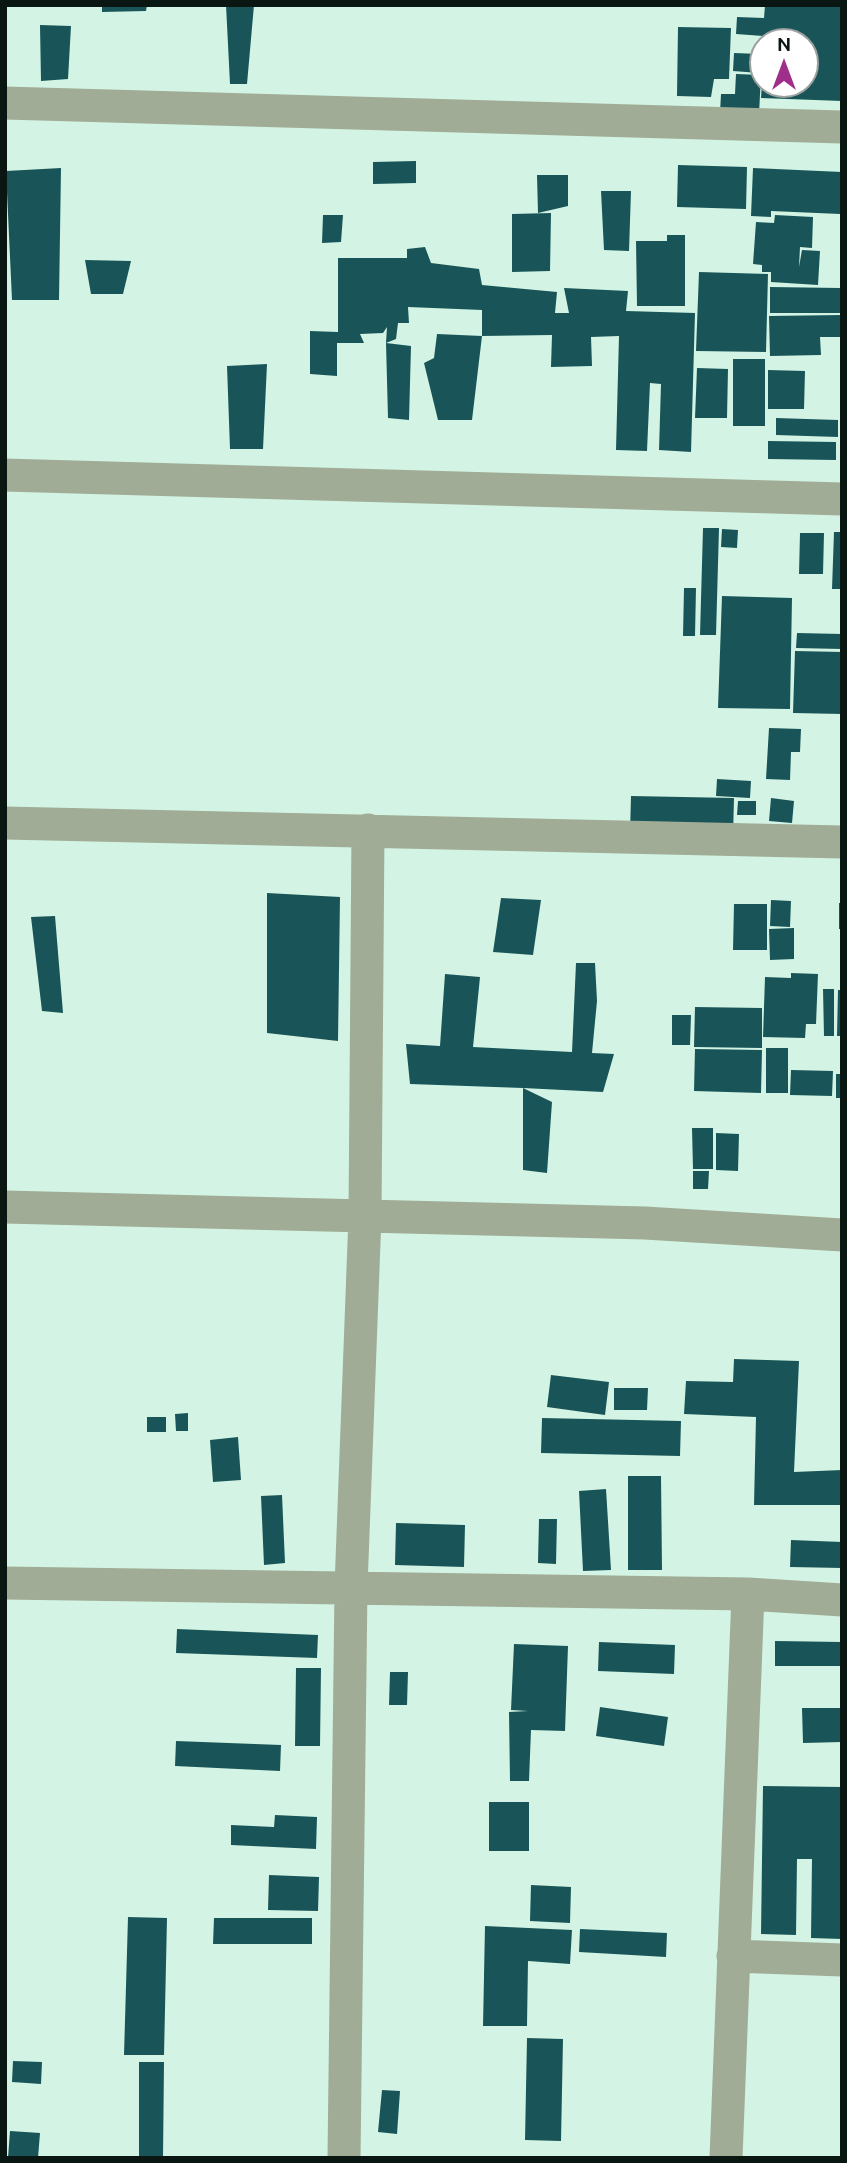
<!DOCTYPE html>
<html>
<head>
<meta charset="utf-8">
<style>
  body { margin:0 }
  #map { position:relative; width:847px; height:2163px; overflow:hidden; background:#d3f4e4; font-family:Ubuntu,sans-serif }
  canvas { display:block }
  .frame { position:absolute; inset:0; border:7px solid #0a1611; pointer-events:none }
  .north { position:absolute; left:749px; top:28px; width:70px; height:70px; box-sizing:border-box; background:#fff; border:2px solid #9da2a0; border-radius:50%; rotate:0deg; font-size:19px; font-weight:700; line-height:28px; text-align:center; color:#0a1611 }
  .north::after { content:''; display:block; margin:auto; width:24px; height:32px; background:#a02f8b; clip-path:polygon(50% 0,100% 100%,50% 72%,0 100%) }
</style>
</head>
<body>
<div id="map">
<canvas width="847" height="2163"></canvas>
<div class="frame"></div>
<div class="north">N</div>
</div>
<script>
const g = document.querySelector('canvas').getContext('2d');
g.lineJoin = 'round';
function paint(path, color) { g.fillStyle = color; g.fill(path, 'evenodd'); }
const shape = rows => new Path2D(rows.map(r => 'M' + r).join(''));
function stroke(path, color, width, dash) { g.strokeStyle = color; g.lineWidth = width; g.lineCap = dash ? 'butt' : 'round'; g.setLineDash(dash || []); g.stroke(path); }
paint(shape([
  [102,5,147,5,146,11,102,12],
  [226,5,254,5,247,84,230,84],
  [765,5,842,5,842,101,761,98,762,84,805,84,805,42,763,42,763,36,736,34,737,17,764,18],
  [40,25,71,26,68,79,41,81],
  [678,27,731,28,729,79,714,79,711,97,677,96],
  [734,53,760,54,759,73,733,71],
  [736,74,761,75,759,114,720,113,721,94,735,94],
  [416,161,416,183,373,184,373,162],
  [678,165,747,167,746,209,677,207],
  [61,168,59,300,12,300,6,171],
  [753,168,842,172,840,214,771,211,771,217,751,216],
  [537,175,568,175,568,206,538,213],
  [601,191,631,191,629,251,604,250],
  [551,213,550,271,512,272,512,214],
  [323,215,343,215,341,242,322,243],
  [775,215,813,217,812,248,800,247,799,267,802,250,820,251,818,285,771,282,771,272,762,272,762,265,753,264,756,222,774,223],
  [667,235,685,235,685,306,637,306,636,241,667,241],
  [425,247,431,263,479,269,482,285,557,292,555,313,569,313,564,288,628,291,626,311,695,313,691,452,659,450,661,384,650,383,647,451,616,450,619,336,591,337,592,366,551,367,552,335,482,336,482,310,408,307,409,323,398,323,396,339,386,343,387,327,383,333,360,334,364,343,337,343,337,376,310,374,310,331,338,332,338,258,407,258,407,249],
  [85,260,131,261,123,294,91,294],
  [699,272,768,274,766,352,696,351],
  [770,287,840,288,840,313,770,313],
  [842,315,842,337,820,337,821,355,770,356,769,316],
  [437,334,482,336,472,420,438,420,424,363,434,358],
  [386,343,411,346,409,420,388,418],
  [733,359,765,359,765,426,733,426],
  [267,364,263,449,230,449,227,366],
  [697,368,728,369,727,418,695,418],
  [768,370,805,371,804,409,768,409],
  [776,418,838,420,838,437,776,435],
  [768,441,836,442,836,460,768,459],
  [703,528,719,528,716,635,700,635],
  [722,529,738,530,737,548,721,547],
  [834,532,842,532,842,589,832,589],
  [800,533,824,533,823,574,799,574],
  [684,588,696,588,695,636,683,636],
  [722,596,792,598,790,709,718,708],
  [797,633,842,634,842,649,796,648],
  [795,651,842,652,842,714,793,713],
  [769,728,801,729,800,752,791,752,790,780,766,779],
  [717,779,751,781,750,798,716,796],
  [631,796,734,798,733,836,630,833],
  [771,798,794,801,792,823,769,821],
  [738,801,756,801,756,815,737,815],
  [267,893,340,897,338,1041,267,1033],
  [501,898,541,900,533,955,493,952],
  [771,900,791,901,790,927,770,926],
  [839,903,842,903,842,929,839,929],
  [734,904,767,904,767,950,733,950],
  [55,916,63,1013,42,1011,31,917],
  [794,928,794,959,770,960,769,929],
  [576,963,595,963,597,1001,592,1053,614,1054,603,1092,523,1088,552,1102,547,1173,523,1170,523,1088,410,1084,406,1044,440,1046,445,974,480,977,473,1047,572,1052],
  [791,973,818,974,816,1024,806,1024,805,1038,763,1037,765,977,791,978],
  [823,989,834,989,834,1036,824,1036],
  [838,990,842,990,842,1036,837,1036],
  [695,1007,762,1008,762,1048,694,1047],
  [672,1015,691,1015,690,1045,672,1045],
  [766,1048,788,1048,788,1093,766,1093],
  [695,1049,762,1050,761,1093,694,1091],
  [791,1070,833,1071,832,1096,790,1095],
  [836,1074,842,1074,842,1098,836,1098],
  [692,1128,713,1128,713,1169,693,1169],
  [716,1133,739,1134,738,1171,716,1170],
  [693,1171,709,1171,708,1189,693,1189],
  [734,1359,799,1361,794,1472,842,1470,842,1505,754,1505,756,1417,684,1414,686,1381,733,1382],
  [551,1375,609,1382,605,1415,547,1407],
  [614,1388,648,1388,647,1410,614,1410],
  [188,1413,188,1431,176,1431,175,1414],
  [147,1417,166,1417,166,1432,147,1432],
  [542,1418,681,1421,680,1456,541,1453],
  [238,1437,241,1480,213,1482,210,1440],
  [628,1476,661,1476,662,1570,628,1570],
  [606,1489,611,1570,583,1571,579,1491],
  [282,1495,285,1563,264,1565,261,1496],
  [539,1519,557,1519,556,1564,538,1563],
  [396,1523,465,1525,464,1567,395,1565],
  [791,1540,842,1542,842,1568,790,1567],
  [177,1629,318,1635,317,1658,176,1653],
  [775,1641,842,1642,842,1666,775,1666],
  [599,1642,675,1645,674,1674,598,1671],
  [514,1644,568,1646,565,1731,531,1730,529,1781,510,1781,509,1712,528,1711,511,1710],
  [296,1668,321,1668,320,1746,295,1746],
  [390,1672,408,1672,407,1705,389,1705],
  [600,1707,668,1717,664,1746,596,1736],
  [802,1708,842,1708,842,1742,803,1743],
  [176,1741,281,1745,280,1771,175,1766],
  [763,1786,842,1787,842,1939,811,1938,812,1859,797,1859,796,1935,761,1934],
  [489,1802,529,1802,529,1851,489,1851],
  [275,1815,317,1817,316,1849,231,1845,231,1825,274,1827],
  [269,1875,319,1877,318,1911,268,1910],
  [531,1885,571,1887,570,1923,530,1921],
  [128,1917,167,1918,164,2055,124,2055],
  [214,1918,312,1918,312,1944,213,1944],
  [485,1926,572,1930,570,1964,528,1961,527,2026,483,2026],
  [580,1929,667,1933,666,1957,579,1952],
  [527,2038,563,2039,561,2141,525,2140],
  [13,2061,42,2062,41,2084,12,2082],
  [139,2062,164,2062,163,2158,139,2158],
  [382,2090,400,2091,397,2134,378,2132],
  [10,2131,40,2133,38,2158,8,2158]
]), '#195558');
stroke(shape([
  [5,103,842,127],
  [5,475,842,499],
  [5,823,842,842],
  [5,1207,645,1223,842,1235],
  [5,1583,748,1594,842,1600],
  [733,1956,842,1960],
  [344,2158,351,1587,365,1216,368,830],
  [726,2158,748,1594]
]), '#a0ac95', 33);
</script>
</body>
</html>
